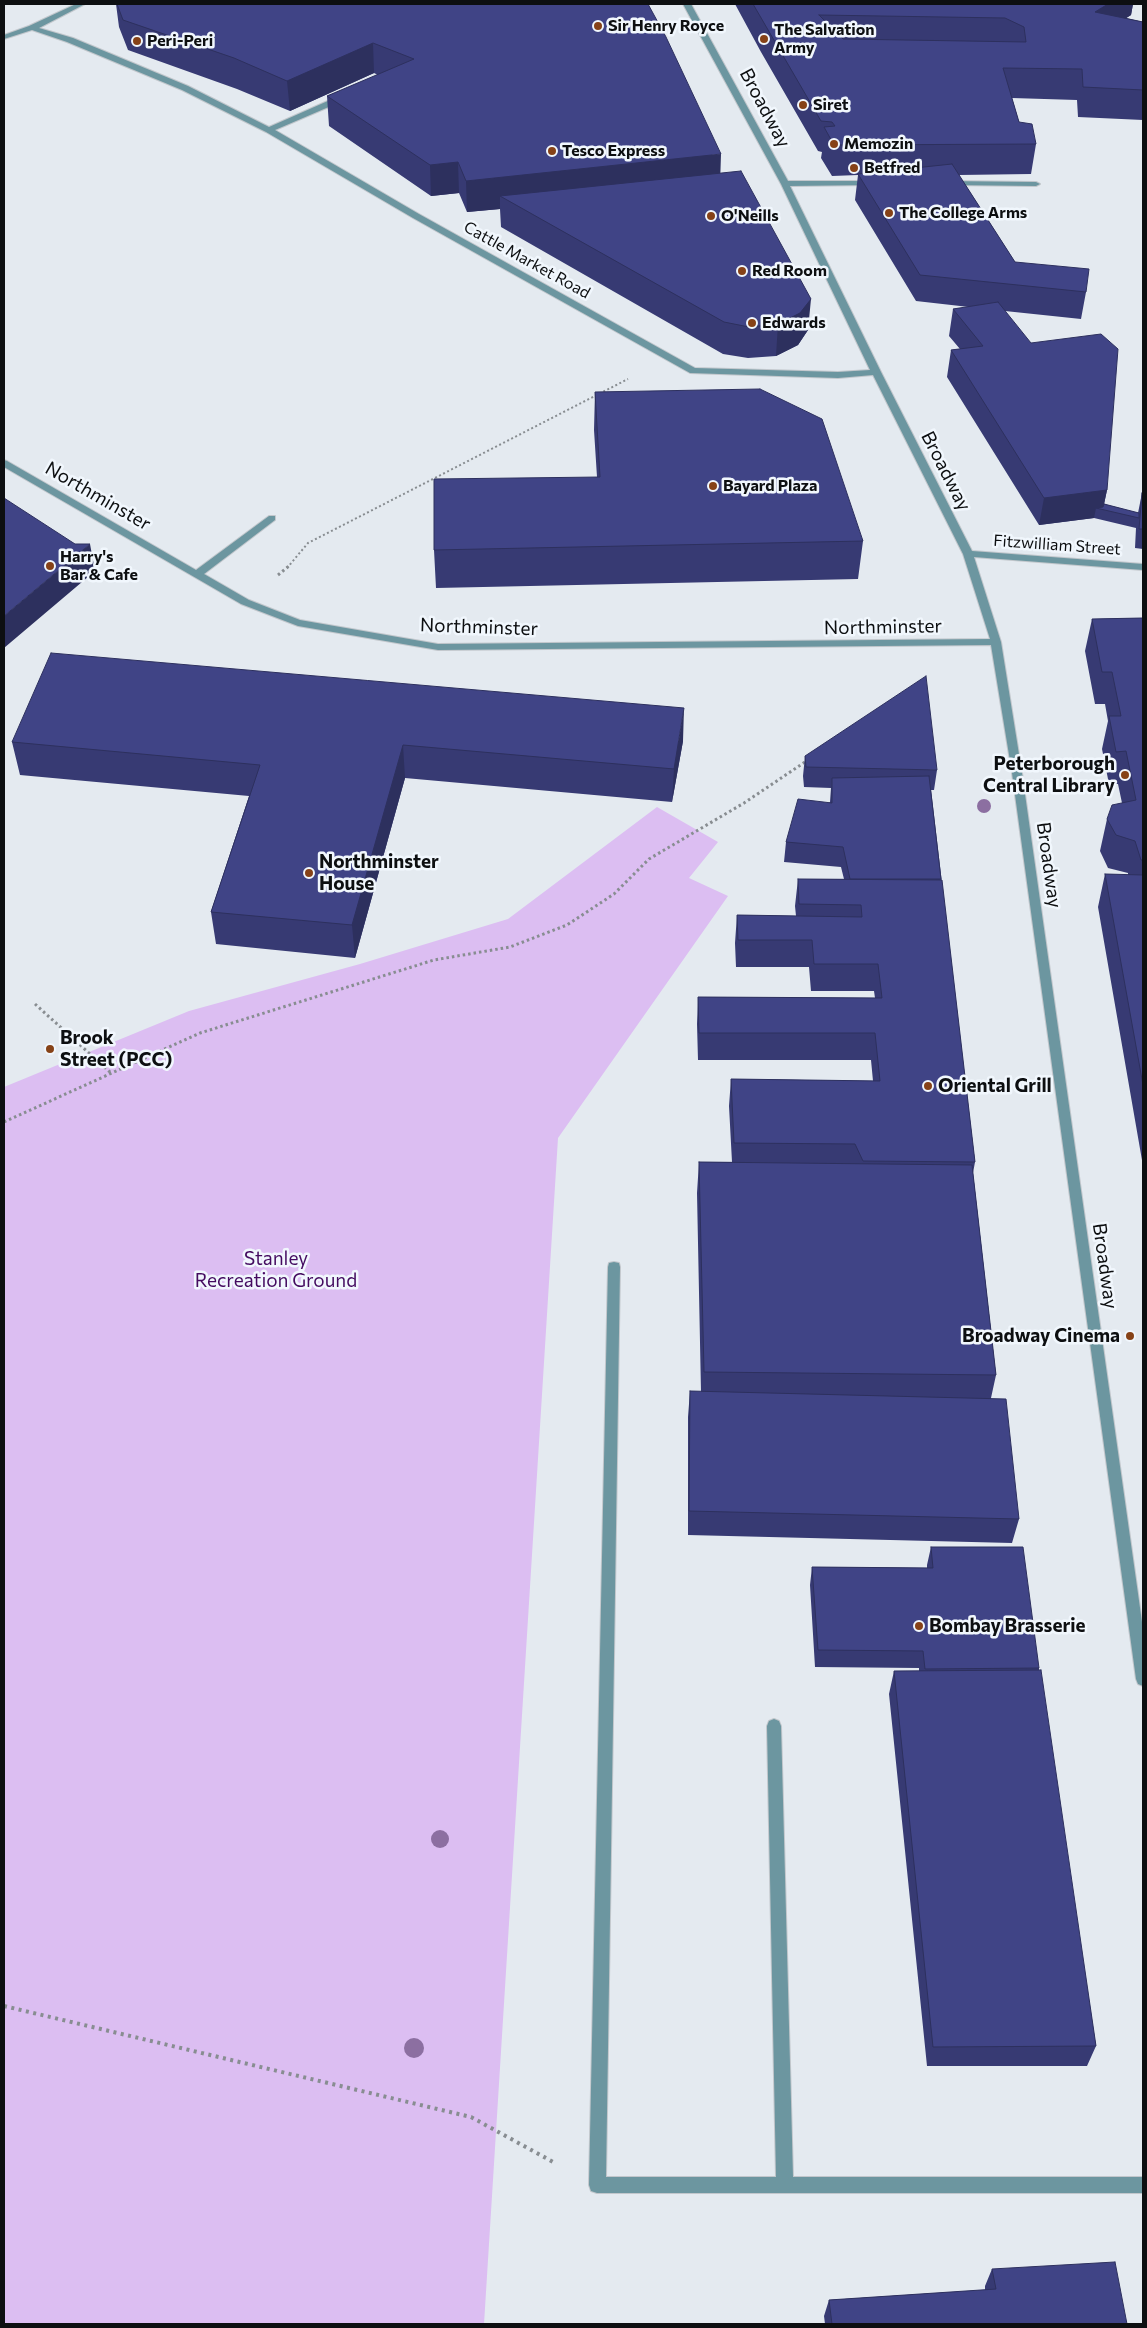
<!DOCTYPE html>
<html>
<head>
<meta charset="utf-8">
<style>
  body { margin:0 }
  #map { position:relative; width:1147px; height:2328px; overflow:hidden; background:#e4eaf0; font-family:Commissioner,sans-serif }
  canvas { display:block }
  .frame { position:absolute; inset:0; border:5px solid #0d0f11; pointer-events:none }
</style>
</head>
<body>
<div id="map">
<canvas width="1147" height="2328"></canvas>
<div class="frame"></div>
</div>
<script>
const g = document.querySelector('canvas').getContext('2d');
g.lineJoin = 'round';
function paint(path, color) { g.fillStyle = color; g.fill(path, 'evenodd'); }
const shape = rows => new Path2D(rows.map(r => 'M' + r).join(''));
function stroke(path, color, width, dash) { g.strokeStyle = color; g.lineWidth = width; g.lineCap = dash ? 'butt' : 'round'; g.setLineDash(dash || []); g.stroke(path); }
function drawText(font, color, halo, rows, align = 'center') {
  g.font = font + ' Commissioner,sans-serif'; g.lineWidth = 5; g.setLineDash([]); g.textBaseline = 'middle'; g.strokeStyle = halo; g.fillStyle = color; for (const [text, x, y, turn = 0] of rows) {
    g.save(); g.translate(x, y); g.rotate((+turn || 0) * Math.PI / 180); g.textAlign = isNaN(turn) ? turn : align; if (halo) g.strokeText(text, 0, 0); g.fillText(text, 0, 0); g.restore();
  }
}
paint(shape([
  [657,807,718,842,689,878,728,896,558,1138,484,2324,4,2324,4,1087,189,1011,360,964,508,919]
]), '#dcbef2');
const minor = shape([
  [76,4,85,4,39,28,73,38,188,86,269,127,339,96,345,96,345,100,275,130,419,214,695,368,838,372,870,370,781,184,683,4,691,4,788,181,873,181,877,183,873,185,790,186,881,372,972,551,1143,564,1143,570,974,557,1001,642,1022,773,1143,1629,1143,1686,1138,1684,1136,1679,1012,773,991,645,438,650,298,626,241,604,4,467,4,460,7,461,196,570,269,516,275,516,275,520,204,574,249,600,300,620,438,644,990,639,963,554,873,375,838,378,690,373,413,218,266,132,182,90,67,42,32,30,4,39,4,35,29,26,76,4],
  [945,181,1036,182,1040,184,1036,186,948,185,945,185,945,181],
  [614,1262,619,1263,620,1267,606,2177,776,2177,767,1726,769,1721,774,1719,779,1721,781,1726,793,2177,1143,2177,1143,2193,597,2193,591,2191,589,2185,608,1267,609,1263,614,1262]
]);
stroke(minor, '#c2c7cc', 2);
stroke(shape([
  [287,568,308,543,628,379]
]), '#888d91', 2, [2, 2.5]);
stroke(shape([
  [278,575,289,566],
  [35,1004,111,1073],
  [4,1122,200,1033,434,960,510,947,567,925,614,894,649,859,744,803,808,760]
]), '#888d91', 3, [2.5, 3]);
stroke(shape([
  [4,2006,471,2117,555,2163]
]), '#888d91', 4, [3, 4.5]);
paint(minor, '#6c96a0');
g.fillStyle = '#8c6fa1';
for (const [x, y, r] of [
  [984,806,7],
  [440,1839,9],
  [414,2048,10]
]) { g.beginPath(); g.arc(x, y, r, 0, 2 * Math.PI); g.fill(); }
paint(shape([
  [116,4,648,4,720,173,808,330,798,345,776,356,748,358,723,354,501,227,500,209,467,212,459,193,431,196,329,126,327,96,378,75,374,73,290,111,237,89,128,50,119,27],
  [735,4,1133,4,1131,15,1126,18,1143,22,1143,120,1078,117,1077,100,1012,98,1019,122,1036,144,1031,174,959,175,1015,262,1086,292,1081,319,1005,311,1107,490,1104,504,1138,513,1142,493,1143,493,1143,549,1135,548,1136,528,1094,518,1039,525,947,377,951,350,960,349,949,336,953,309,969,307,916,301,855,200,858,175,832,176,821,158,822,152,818,151,761,52],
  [595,392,863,541,858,579,436,588,434,550,597,477,594,430],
  [1143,618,1143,1166,1098,907,1105,874,1128,875,1128,873,1108,868,1100,851,1107,819,1122,803,1118,784,1109,784,1102,749,1108,721,1105,704,1095,704,1085,651,1092,619],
  [683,741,672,802,405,778,355,958,216,944,211,912,249,796,20,775,12,742],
  [805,756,937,770,934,790,931,790,975,1162,973,1173,996,1375,991,1398,1019,1519,1012,1543,688,1535,688,1417,690,1391,701,1392,697,1193,699,1162,732,1162,729,1106,731,1079,873,1081,871,1060,698,1060,697,1024,698,997,875,998,874,991,811,991,809,967,736,967,735,943,737,915,796,916,795,906,798,879,844,879,841,867,784,862,786,842,830,802,831,788,804,787,803,776],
  [931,1547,1039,1668,1039,1670,1096,2046,1087,2066,927,2066,889,1694,894,1671,919,1671,919,1668,815,1667,810,1585,812,1567,927,1568,927,1565],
  [992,2269,1127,2324,825,2324,824,2316,829,2300,985,2290,985,2286]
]), '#373a73');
paint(shape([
  [1108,4,1133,4,1131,15,1090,42,1095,12],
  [373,43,374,73,290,111,287,81],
  [721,154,720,185,500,196,500,209,467,212,466,181],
  [458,162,459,193,431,196,430,165],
  [811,299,808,330,798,345,776,356,778,324],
  [1107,490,1103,509,1096,508,1094,518,1039,525,1044,498],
  [90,544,95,571,4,648,4,616],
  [684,708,683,741,672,802,674,769],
  [403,745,405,778,355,958,352,925]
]), '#2d305e');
const building = shape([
  [117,4,648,4,666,37,721,154,466,181,458,162,430,165,327,96,414,59,373,43,287,81,234,58,123,20,117,4],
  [753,4,1108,4,1095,12,1143,22,1143,90,1083,87,1082,69,1003,68,1019,122,1032,124,1036,144,834,145,824,127,835,126,832,122,821,121,753,4],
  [819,15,1005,18,1024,27,1026,42,843,39,819,15],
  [952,164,1015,262,1089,269,1086,292,920,275,858,174,952,164],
  [741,171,811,299,800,313,778,324,749,327,724,322,500,196,741,171],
  [998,302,1031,343,1101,334,1118,349,1107,490,1044,498,951,350,983,346,953,309,998,302],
  [760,389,822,419,863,541,434,550,434,479,600,477,595,392,760,389],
  [1142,493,1143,493,1143,529,1139,529,1142,493],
  [4,498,75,544,90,544,4,616,4,498],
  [1104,504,1139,513,1139,518,1096,508,1103,507,1104,504],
  [1143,618,1143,860,1141,860,1135,841,1116,835,1107,819,1112,805,1136,800,1126,751,1116,752,1109,716,1121,716,1112,672,1102,672,1092,619,1143,618],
  [51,653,684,708,674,769,403,745,352,925,211,912,260,765,12,742,51,653],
  [926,676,937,770,806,767,805,756,926,676],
  [929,776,941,879,850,879,843,847,786,842,798,799,832,803,832,778,929,776],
  [1105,874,1143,875,1143,1085,1105,874],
  [798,879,942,880,975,1162,863,1161,855,1144,734,1143,731,1079,880,1081,875,1033,699,1033,698,997,882,998,878,964,814,964,812,940,738,940,737,915,862,917,861,905,799,904,798,879],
  [699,1162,972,1165,996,1375,704,1372,699,1162],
  [690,1391,1006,1399,1019,1519,689,1511,690,1391],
  [931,1547,1023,1547,1039,1668,925,1669,923,1651,818,1650,812,1567,933,1568,931,1547],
  [1041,1670,1096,2046,933,2047,894,1671,1041,1670],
  [1115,2262,1127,2324,832,2324,829,2300,996,2289,992,2269,1115,2262]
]);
paint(building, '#404486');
stroke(building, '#2d305e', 1);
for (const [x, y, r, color] of [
  [598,26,5,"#864217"],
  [764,39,5,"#864217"],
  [137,41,5,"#864217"],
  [803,105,5,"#864217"],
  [834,144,5,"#864217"],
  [552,151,5,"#864217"],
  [854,168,5,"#864217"],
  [889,213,5,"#864217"],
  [711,216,5,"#864217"],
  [742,271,5,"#864217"],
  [752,323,5,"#864217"],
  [713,486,5,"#864217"],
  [50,566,5,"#864217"],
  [1125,775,5,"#864217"],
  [309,873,5,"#864217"],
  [50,1049,5,"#864217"],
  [928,1086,5,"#864217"],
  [1130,1336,5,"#864217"],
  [919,1626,5,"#864217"]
]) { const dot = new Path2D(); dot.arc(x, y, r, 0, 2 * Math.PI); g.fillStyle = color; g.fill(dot); stroke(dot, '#f1f7fd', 2); }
drawText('bold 16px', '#0d0f11', '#f1f7fd', [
  ["Sir Henry Royce",608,26],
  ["The Salvation",774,30],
  ["Army",774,48],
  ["Peri-Peri",147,41],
  ["Siret",813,105],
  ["Memozin",844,144],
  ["Tesco Express",562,151],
  ["Betfred",864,168],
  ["The College Arms",899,213],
  ["O'Neills",721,216],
  ["Red Room",752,271],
  ["Edwards",762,323],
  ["Bayard Plaza",723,486],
  ["Harry's",60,557],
  ["Bar & Cafe",60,575]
], 'left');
drawText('16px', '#0d0f11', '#f1f7fd', [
  ["Cattle Market Road",527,260,29],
  ["Fitzwilliam Street",1057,545,4]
]);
drawText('19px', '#0d0f11', '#f1f7fd', [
  ["Broadway",765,108,62],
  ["Broadway",946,471,63],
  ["Northminster",98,496,30],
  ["Northminster",479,627,2],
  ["Northminster",883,627,-1],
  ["Broadway",1049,865,82],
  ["Broadway",1105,1266,82]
]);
drawText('bold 19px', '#0d0f11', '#f1f7fd', [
  ["Peterborough",1115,764,"right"],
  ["Central Library",1115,786,"right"],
  ["Northminster",319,862],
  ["House",319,884],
  ["Brook",60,1038],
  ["Street (PCC)",60,1060],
  ["Oriental Grill",938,1086],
  ["Broadway Cinema",1120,1336,"right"],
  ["Bombay Brasserie",929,1626]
], 'left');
drawText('19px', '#440b60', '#f1f7fd', [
  ["Stanley",276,1259],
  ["Recreation Ground",276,1281]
]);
</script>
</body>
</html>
